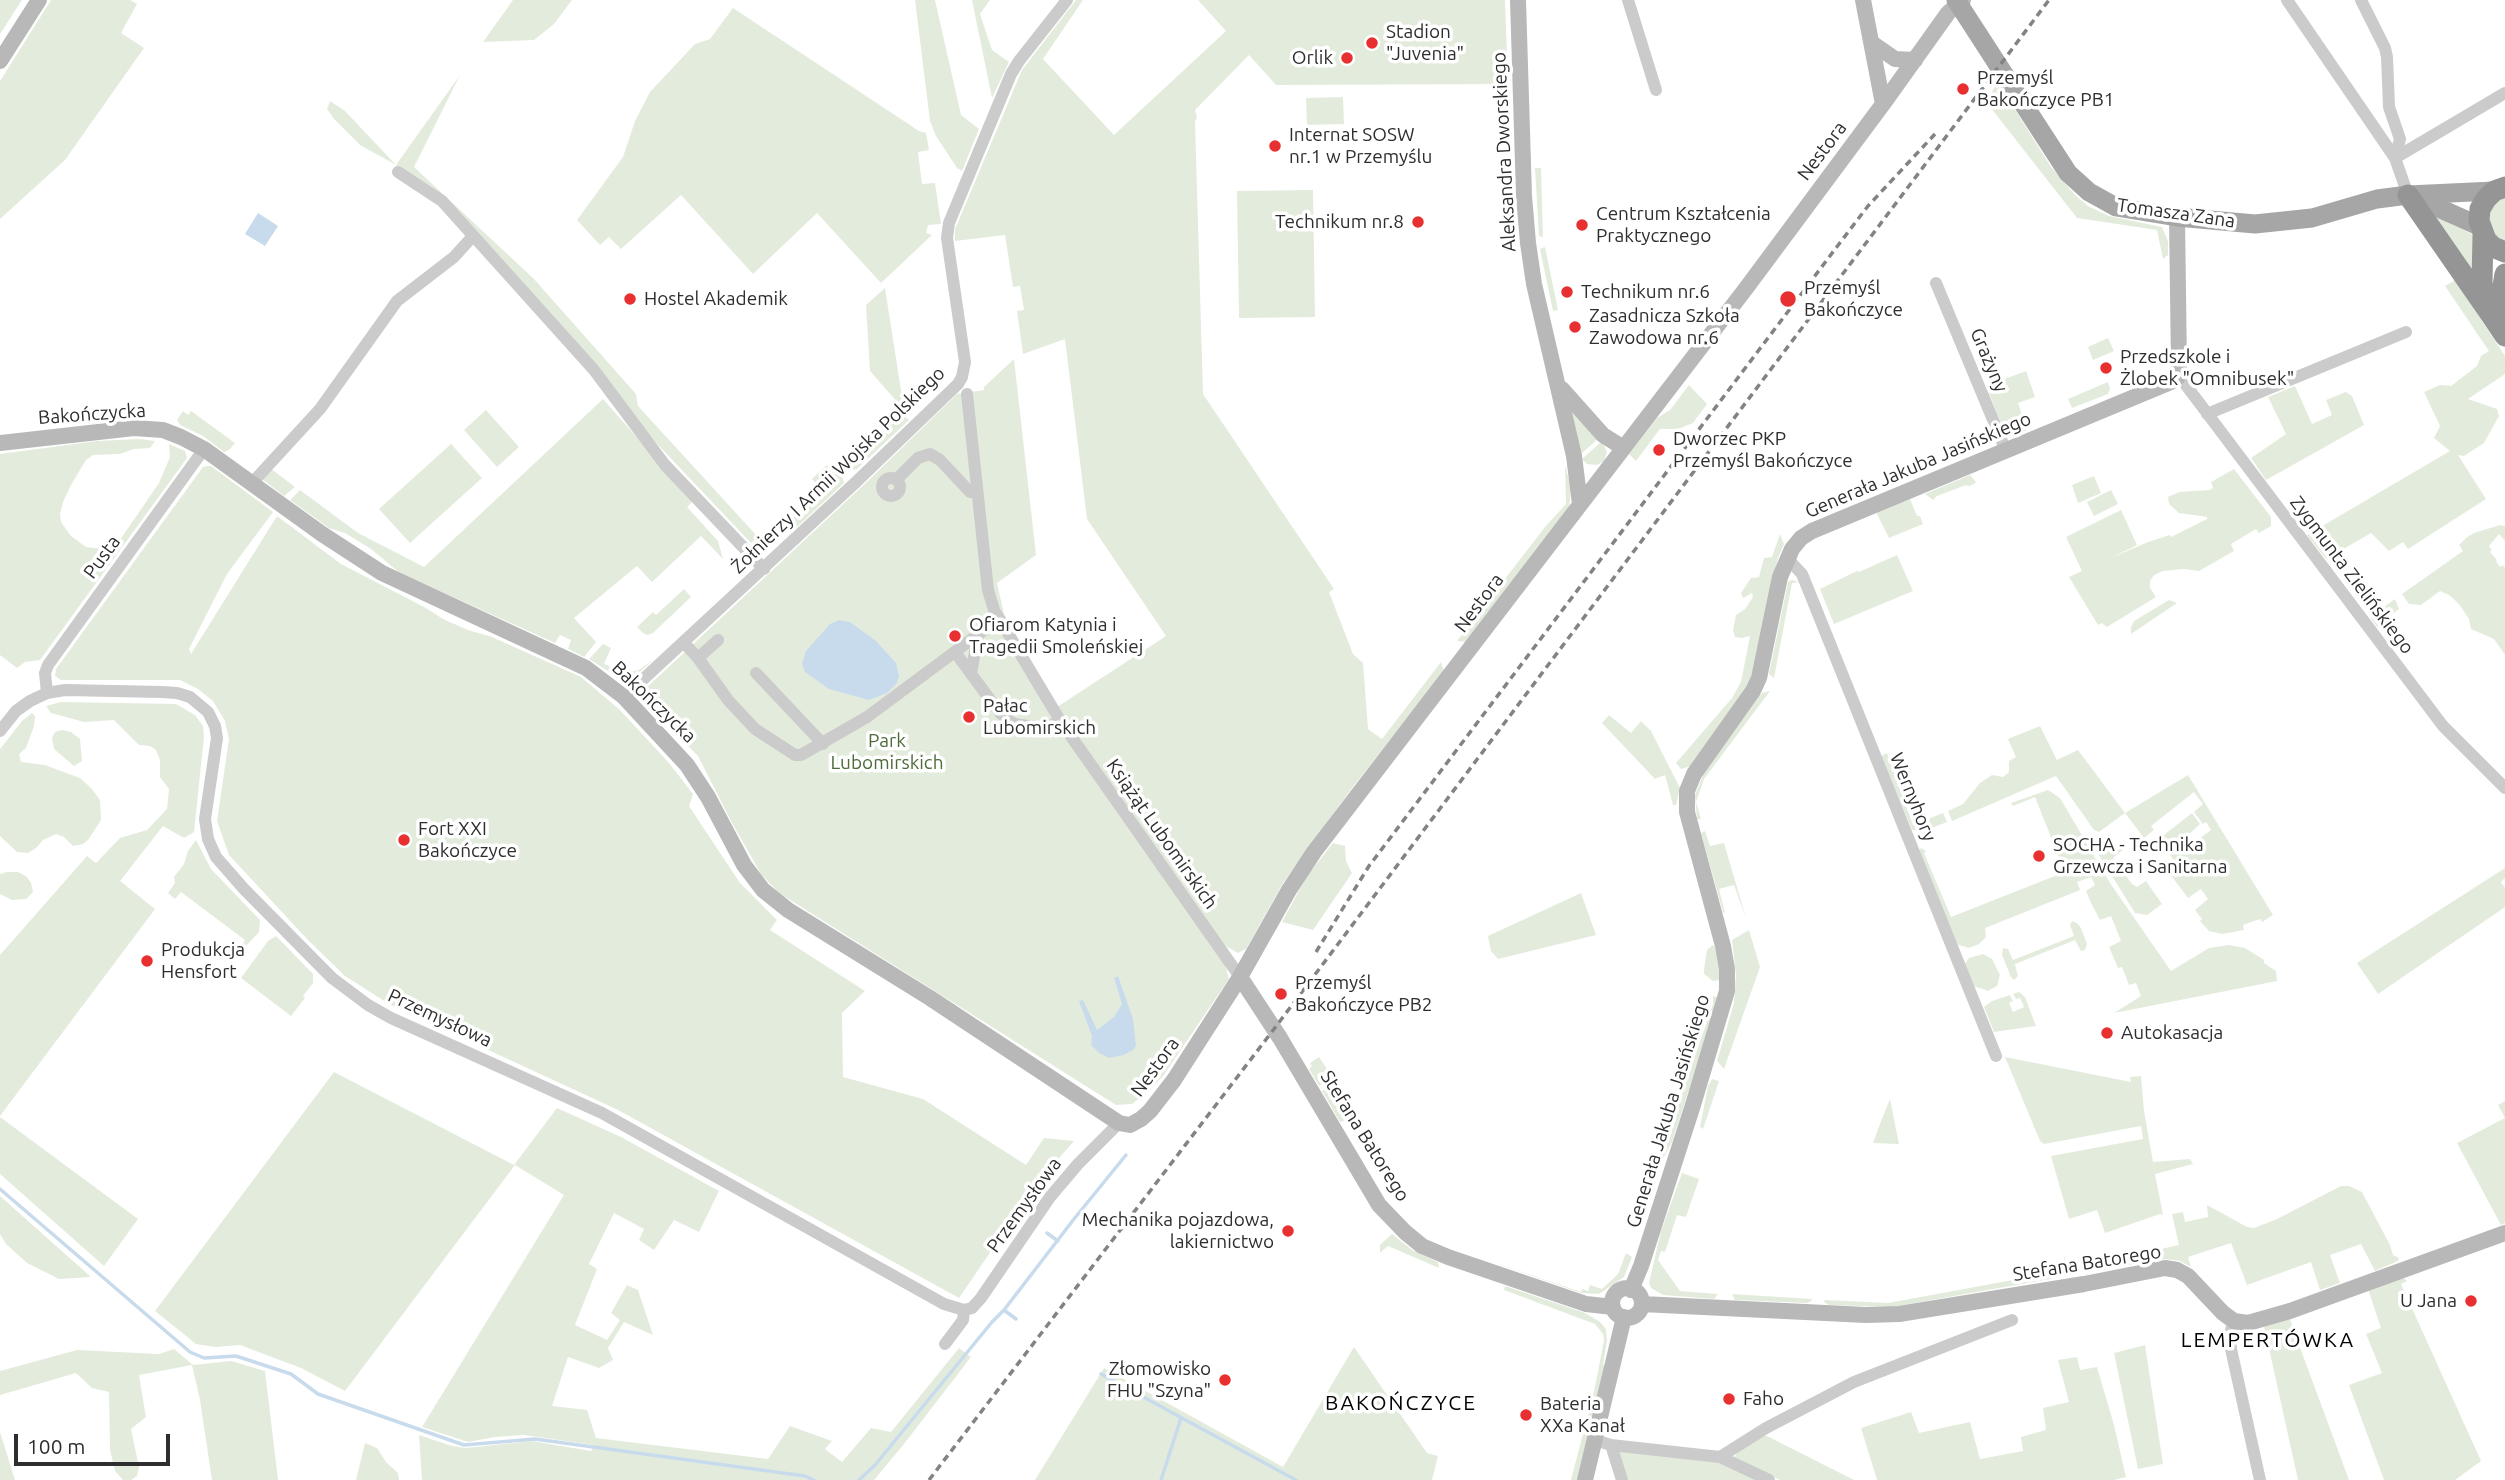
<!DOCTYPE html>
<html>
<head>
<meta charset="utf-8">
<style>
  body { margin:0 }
  #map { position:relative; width:2505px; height:1480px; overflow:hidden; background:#fff; font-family:Ubuntu,sans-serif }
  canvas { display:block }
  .scale { position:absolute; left:14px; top:1434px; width:156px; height:32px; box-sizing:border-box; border:4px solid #2e2e2e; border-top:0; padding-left:9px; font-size:21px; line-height:24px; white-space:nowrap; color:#2e2e2e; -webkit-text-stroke:5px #fff; paint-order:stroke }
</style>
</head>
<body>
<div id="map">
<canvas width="2505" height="1480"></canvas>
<div class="scale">100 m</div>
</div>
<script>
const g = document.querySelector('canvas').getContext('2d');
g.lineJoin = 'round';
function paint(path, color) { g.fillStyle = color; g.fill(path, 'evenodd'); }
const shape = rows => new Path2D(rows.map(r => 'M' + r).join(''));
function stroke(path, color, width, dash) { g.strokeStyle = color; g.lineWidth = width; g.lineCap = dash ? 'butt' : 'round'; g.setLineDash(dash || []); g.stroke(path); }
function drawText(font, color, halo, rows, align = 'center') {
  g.font = font + ' Ubuntu,sans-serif'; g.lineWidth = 7; g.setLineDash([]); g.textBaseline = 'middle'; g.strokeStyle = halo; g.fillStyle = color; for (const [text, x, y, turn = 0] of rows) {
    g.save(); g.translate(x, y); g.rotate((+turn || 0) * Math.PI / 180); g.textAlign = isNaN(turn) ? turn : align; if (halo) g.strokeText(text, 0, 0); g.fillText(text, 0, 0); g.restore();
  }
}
paint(shape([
  [0,0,22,0,0,34],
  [51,0,130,0,137,4,121,33,144,48,65,160,0,219,0,81],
  [513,0,572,0,554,24,534,40,483,42],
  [915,0,935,0,961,115,979,129,962,171,957,168,936,136,930,121],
  [972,0,990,0,980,14,992,50,1009,62,992,98],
  [1076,0,1083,0,1043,59,1114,135,1226,31,1198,0,1505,0,1508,84,1276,85,1249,55,1195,110,1197,118,1195,121,1203,394,1334,589,1329,592,1353,654,1363,663,1368,729,1382,739,1441,662,1444,671,1349,792,1283,883,1246,949,1238,953,1219,942,1229,979,1163,1076,1150,1090,1132,1104,1116,1105,779,893,761,874,732,823,698,756,642,700,645,689,869,480,957,394,984,390,984,387,1014,359,1036,555,997,583,1004,614,1057,707,1166,636,1087,519,1065,339,1023,354,1017,311,1024,310,1020,286,1013,287,1005,235,955,241,955,229,1022,70],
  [733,8,919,131,926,133,929,150,918,152,922,184,935,183,941,224,928,225,926,233,932,235,881,283,817,213,753,274,681,195,621,249,609,237,600,245,577,220,623,157,635,121,650,92,695,44,710,39],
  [460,75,414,167,534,279,636,394,638,406,758,537,751,543,642,428,447,200,396,165,360,145,334,119,327,109,330,101,345,111,396,165],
  [1997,81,2051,167,2075,195,2088,206,2109,216,2162,227,2168,241,2168,255,2163,259,2157,230,2077,218,1987,103],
  [1343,97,1344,124,1307,125,1306,98],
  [1535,168,1541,168,1543,237,1539,236],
  [1313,190,1315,317,1239,318,1237,191],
  [2505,195,2505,244,2493,237,2487,214,2490,206],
  [2429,213,2474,235,2477,285],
  [1545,247,1558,310,1553,311,1540,249],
  [2455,280,2505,356,2505,374,2468,399,2497,409,2499,416,2484,443,2464,456,2458,455,2486,499,2408,549,2403,542,2389,551,2371,533,2326,559,2307,535,2450,451,2434,438,2440,426,2424,392,2440,385,2451,386,2477,366,2481,356,2489,351,2445,286],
  [885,288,905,416,909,420,857,469,853,470,846,465,904,410,870,371,866,305],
  [2108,338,2114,351,2093,360,2088,347],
  [2026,371,2035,397,2018,403,2027,430,2007,438,1986,386],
  [2108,382,2110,389,2108,394,2072,408,2068,399],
  [1689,385,1707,404,1693,423,1678,429,1660,429,1636,461,1629,454,1657,418,1670,410],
  [2295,386,2312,424,2332,415,2326,400,2346,392,2352,396,2364,425,2266,480,2251,458,2286,434,2268,397],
  [603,399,693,501,687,507,718,541,723,559,701,536,652,582,637,566,574,618,596,642,584,657,568,649,571,640,560,635,555,643,400,573,371,549,345,533,329,528,290,500,300,490,358,533,424,567],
  [1569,405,1599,438,1580,455],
  [486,410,519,447,497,467,464,430],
  [183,411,188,415,191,411,235,443,229,450,224,452,203,436,180,425,177,420],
  [139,439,155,441,150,448,134,449,120,454,93,455,86,460,71,485,63,502,60,514,61,522,71,536,86,547,102,549,113,547,122,537,159,483,170,457,169,444,185,451,187,458,40,660,25,662,17,668,0,655,0,454,97,441],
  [1602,441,1607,452,1604,461,1597,465,1587,464,1582,459],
  [451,444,482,478,410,543,379,509],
  [827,465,836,474,839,472,842,476,844,483,796,528,789,521,822,489,812,479],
  [1565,465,1571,487,1569,510,1468,642,1457,641,1545,527,1566,504],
  [207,466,211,466,273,512,227,574,189,649,191,654,277,516,341,564,426,608,443,619,468,630,492,637,581,677,620,710,669,763,693,794,689,806,740,883,777,920,770,930,865,991,842,1013,843,1077,923,1099,1026,1165,1044,1138,1074,1141,1039,1181,959,1298,618,1110,389,1004,345,976,307,939,229,855,217,821,229,739,225,721,213,701,198,689,180,680,61,680,55,676,56,669,203,467],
  [270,468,295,487,284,496,262,479],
  [2234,469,2271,517,2271,526,2259,533,2256,529,2231,544,2234,551,2199,571,2184,569,2163,571,2154,575,2150,581,2150,588,2156,597,2107,627,2102,623,2098,625,2069,577,2082,571,2066,537,2121,510,2137,545,2111,558,2148,542,2170,535,2171,537,2207,519,2207,517,2179,513,2169,504,2168,497,2179,492,2210,490,2213,488,2211,482],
  [1970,475,1976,482,1974,484,1969,486,1966,485,1937,496,1933,500,1925,494],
  [2094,476,2101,493,2078,503,2072,485],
  [2111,490,2118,504,2094,516,2087,502],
  [1910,499,1917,516,1920,516,1923,524,1889,538,1876,512],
  [2500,525,2505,526,2505,541,2499,534,2489,546,2492,550,2490,552,2497,560,2496,561,2500,567,2503,565,2505,568,2505,655,2494,639,2471,629,2469,619,2459,604,2449,595,2440,591,2421,605,2409,604,2402,594,2463,551,2459,545,2466,538,2474,533],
  [1780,534,1784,544,1778,558,1749,686,1691,766,1681,769,1676,763,1732,698,1741,682,1750,636,1742,638,1735,637,1733,630,1736,615,1745,609,1753,597,1752,593,1743,598,1741,593,1751,578,1759,577,1764,558,1772,557],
  [1897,555,1913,591,1834,624,1820,589,1857,571,1859,572],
  [1792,580,1799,582,1792,583,1774,678,1769,674,1788,582],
  [684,589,691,597,653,633,647,635,643,633,637,627,653,612,656,615],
  [2395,599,2399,609,2377,627,2370,617],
  [2169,600,2177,603,2131,634,2131,627,2134,621],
  [603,644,611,648,604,664,620,671,630,672,639,670,653,660,633,678,621,679,589,659],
  [1770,691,1704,779,1696,802,1701,819,1697,819,1695,795,1704,773,1762,693],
  [61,702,176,704,195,715,203,726,204,737,194,832,184,838,163,826,120,881,155,909,0,1116,0,955,87,856,96,863,120,838,147,830,167,809,169,789,160,777,160,760,156,750,150,746,139,745,114,720,84,722,51,713,46,706],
  [32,713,35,716,34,726,26,748,19,754,21,762,45,765,80,778,92,789,100,800,101,820,88,840,83,844,73,846,64,837,56,834,43,840,36,848,28,853,17,852,0,836,0,749,22,721],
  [1609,715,1631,733,1641,721,1651,731,1680,788,1676,805,1673,805,1665,775,1655,779,1602,723],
  [2040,726,2057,760,2078,750,2125,813,2188,775,2273,915,2262,922,2260,919,2243,925,2244,930,2222,934,2209,931,2200,921,2202,919,2195,910,2208,899,2201,889,2188,898,2167,870,2176,863,2163,846,2164,844,2160,838,2192,813,2200,824,2183,840,2188,847,2211,830,2206,822,2203,824,2194,812,2203,804,2194,792,2151,826,2154,830,2144,838,2125,813,2103,829,2099,832,2094,830,2056,776,1952,821,1948,811,1963,804,1980,783,1992,775,2003,777,2009,772,2009,761,2016,757,2008,739],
  [62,730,71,732,80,739,82,761,74,766,54,749,52,738,55,732],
  [1887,753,1913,825,1943,813,1947,822,1924,831,1912,830,1881,756],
  [2048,790,2060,798,2110,883,2171,971,2209,948,2229,945,2245,948,2264,960,2264,963,2276,971,2277,981,2114,1013,2141,996,2136,983,2129,985,2122,967,2118,968,2109,947,2121,941,2111,916,2100,920,2091,903,2086,891,2095,885,2091,877,2077,882,2080,890,1985,928,1986,937,1979,944,1969,948,1956,944,1919,850,1921,848,1926,851,1924,853,1951,917,2065,872,2035,797,2013,806,2011,803],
  [1705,831,1710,846,1724,843,1746,918,1734,885,1719,889,1725,913,1723,912,1701,833],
  [196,840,211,869,260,920,259,932,245,947,240,948,245,940,181,892,175,899,168,893,175,883,174,877,184,864,188,851],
  [1333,843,1345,846,1346,861,1352,873,1313,930,1282,922,1307,876],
  [2114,845,2124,849,2113,858,2132,884,2137,887,2146,881,2162,904,2147,915,2135,913,2097,852,2105,847],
  [2505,868,2505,878,2501,882,2505,888,2505,907,2378,994,2357,963],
  [7,872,18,872,26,876,31,883,33,892,26,899,12,900,0,894,0,874],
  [1581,893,1596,935,1498,959,1491,951,1488,936],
  [2072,921,2077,923,2081,928,2087,944,2085,950,2081,951,2075,940,2015,964,2018,976,2014,980,2011,977,2002,955,2003,948,2008,949,2013,960,2074,936,2070,925],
  [1749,930,1760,967,1724,1069,1717,1061,1734,1003,1736,975,1732,940],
  [276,936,313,974,313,983,303,996,305,998,291,1016,241,978,268,941],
  [1713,945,1715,947,1719,966,1720,980,1713,981,1704,974,1704,969,1707,950],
  [1983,954,1992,959,2000,975,1997,986,1988,991,1974,986,1965,964,1969,958],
  [2019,992,2025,997,2036,1026,1994,1032,1984,1007,1992,1001,2010,995,2013,1001,2009,1003,2013,1012,2024,1007,2020,998,2016,999,2013,994],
  [1713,996,1717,997,1711,1022,1672,1142,1658,1168,1651,1188,1648,1187,1654,1170,1650,1154,1661,1154,1713,1004],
  [1319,1057,1333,1078,1319,1086,1309,1069,1312,1066,1310,1063],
  [2005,1057,2131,1082,2130,1077,2141,1076,2144,1111,2153,1162,2190,1159,2193,1164,2155,1174,2163,1215,2160,1214,2105,1233,2097,1210,2069,1219,2051,1156,2143,1139,2141,1126,2044,1144,2040,1141],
  [334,1072,514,1165,557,1108,621,1137,719,1191,699,1232,674,1220,654,1250,639,1240,644,1229,614,1213,589,1264,597,1269,575,1325,607,1340,620,1320,611,1313,627,1285,638,1290,653,1335,624,1322,608,1348,613,1360,599,1368,568,1357,552,1406,587,1410,596,1438,768,1459,790,1426,832,1441,825,1449,842,1462,871,1428,891,1432,959,1348,971,1357,904,1444,874,1480,422,1480,419,1435,452,1446,466,1448,532,1441,591,1451,594,1445,524,1435,495,1437,468,1442,422,1427,564,1195,515,1165,345,1391,301,1368,240,1345,215,1347,196,1344,155,1311],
  [1712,1079,1719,1081,1703,1129,1700,1127,1708,1086],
  [1330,1086,1347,1114,1343,1117,1345,1121,1340,1122,1322,1091],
  [1890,1099,1899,1144,1873,1143,1878,1129],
  [2505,1101,2505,1223,2501,1225,2457,1143,2505,1118,2498,1105],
  [0,1117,138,1219,104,1266,0,1174],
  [1682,1173,1699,1179,1686,1217,1677,1215,1665,1252,1661,1251,1658,1260,1680,1291,1718,1294,1714,1299,1663,1295,1651,1288,1649,1283,1661,1231],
  [2341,1186,2349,1186,2362,1192,2390,1245,2393,1255,2399,1258,2398,1261,2375,1271,2361,1244,2330,1255,2340,1283,2320,1290,2311,1262,2247,1285,2231,1243,2188,1257,2191,1267,2180,1261,2166,1259,2102,1270,2093,1266,2092,1264,2179,1245,2172,1214,2183,1212,2185,1222,2208,1217,2207,1205,2247,1227,2254,1228,2277,1219],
  [0,1196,91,1277,59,1279,27,1263,6,1244,0,1234],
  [1392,1234,1412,1250,1438,1262,1439,1268,1388,1246,1380,1253,1380,1245],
  [1626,1253,1632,1257,1624,1277,1599,1294,1581,1293,1484,1259,1581,1292,1582,1289,1588,1291,1590,1285,1602,1289,1618,1274],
  [2065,1256,2066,1270,2056,1278,1892,1307,1829,1305,1824,1302,1825,1300,1888,1303,2062,1271],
  [2401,1276,2407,1281,2401,1284,2481,1461,2455,1480,2384,1480,2349,1385,2382,1373,2366,1334,2381,1328,2368,1289],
  [1505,1286,1585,1313,1600,1322,1606,1329,1607,1341,1603,1365,1606,1366,1580,1480,1571,1480,1595,1387,1604,1340,1603,1334,1595,1324,1504,1290],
  [1732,1294,1812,1299,1812,1300,1808,1303,1735,1300],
  [2290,1319,2298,1342,2349,1480,2298,1480,2264,1326],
  [2145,1345,2163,1464,2138,1469,2114,1353],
  [1354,1347,1427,1453,1438,1456,1432,1480,1035,1480,1104,1368,1283,1467],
  [174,1349,193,1365,231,1361,265,1371,278,1480,212,1480,200,1400,192,1365,139,1375,146,1417,131,1429,139,1467,137,1476,131,1480,123,1480,115,1471,110,1450,109,1392,92,1388,76,1373,0,1395,0,1371,77,1350,159,1354],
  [2077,1357,2080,1370,2097,1367,2114,1425,2126,1477,2114,1480,1877,1480,1861,1428,1911,1412,1919,1433,1970,1422,1980,1459,2023,1451,2021,1437,2046,1430,2043,1408,2069,1402,2058,1360],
  [0,1432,15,1480,0,1480],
  [1762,1436,1767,1436,1854,1480,1780,1480,1734,1458,1740,1448],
  [365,1443,377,1448,386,1462,398,1473,399,1480,356,1480],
  [1623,1450,1717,1462,1756,1480,1627,1480,1619,1452]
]), '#e3ecdc');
paint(shape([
  [258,213,278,226,265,246,245,234],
  [839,620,850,622,876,641,896,663,899,676,897,683,887,693,869,700,829,689,805,672,802,664,806,651,830,624],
  [1118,976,1133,1019,1136,1046,1133,1050,1124,1055,1109,1058,1099,1053,1091,1045,1092,1036,1079,1001,1083,1000,1097,1030,1114,1017,1122,1004,1114,978]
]), '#c8dbec');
stroke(shape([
  [0,1189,190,1352,204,1358,236,1356,291,1374,318,1394,464,1445,535,1439,805,1476,814,1480],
  [1047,1233,1058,1241],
  [1004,1310,1074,1219,1126,1155],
  [1101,1374,1296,1480],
  [859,1480,875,1465,992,1322,1004,1310,1016,1319],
  [1161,1480,1181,1418]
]), '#c8dbec', 3.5);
stroke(shape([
  [1628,0,1656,90],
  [2287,0,2395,158,2408,195],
  [2361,0,2385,48,2387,57,2389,107,2400,139,2395,158],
  [2395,158,2505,93],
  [398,172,442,201,594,370,665,465,764,569],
  [1936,283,2006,451],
  [2179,376,2443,726,2505,788],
  [967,394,988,590,994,610,1061,722,1240,977],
  [2207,414,2406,332],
  '882 487a9 9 0 1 1 18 0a9 9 0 1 1-18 0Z',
  [896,480,918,458,930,454,940,460,970,492,977,491],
  [252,483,320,409,397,301,454,257,473,236],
  [1787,558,1802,574,1996,1056],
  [684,643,698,658,728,700,755,729,795,755,801,755,867,717,999,619],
  [955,652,1000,713,1014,724,1043,728,1061,722],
  [698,658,718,640],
  [756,673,823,744],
  [971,674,978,635],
  [47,693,45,673,48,665,204,449],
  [624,697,855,483,958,384,962,377,965,362,947,238,949,223,1011,74,1019,61,1067,0],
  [0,731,16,711,30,701,47,693,65,690,162,692,177,693,190,697,208,712,215,726,217,738,205,819,208,839,216,857,244,889,332,978,368,1005,391,1018,602,1113,944,1304,964,1310],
  [2234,1321,2230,1333,2231,1349,2260,1480],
  [945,1344,963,1320,964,1310,972,1308,981,1298,1050,1197,1078,1164,1119,1123],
  [1595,1440,1611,1445,1622,1480],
  [1611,1445,1720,1457,1769,1480],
  [1720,1457,1766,1428,1854,1382,2012,1320]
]), '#cbcbcb', 12);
stroke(shape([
  [1518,0,1524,196,1528,243,1534,284,1574,456,1580,504],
  [1872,43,1895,59,1915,60],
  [0,61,39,0],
  [1883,104,1948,13,1963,0],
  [1562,389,1603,435,1622,447],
  [0,443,134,428,163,430,181,437,204,449,322,534,382,573,586,668,624,697,687,765,708,797,744,865,763,890,788,910,930,998,1119,1123,1130,1125,1141,1119,1150,1111,1174,1080,1240,977,1289,890,1314,852,1747,287,1883,104,1863,0],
  [1240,977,1280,1038,1379,1205,1405,1232,1422,1246,1448,1257,1586,1304,1613,1307],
  '1612 1303a15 15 0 1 1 30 0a15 15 0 1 1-30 0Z',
  [1631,1290,1641,1266,1693,1105,1727,991,1727,969,1723,946,1687,812,1687,791,1694,774,1753,691,1759,678,1780,577,1792,549,1801,538,1812,531,2173,381,2179,376,2179,367,2177,217],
  [1642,1304,1866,1315,1899,1314,2084,1284,2165,1268,2177,1270,2188,1276,2223,1313,2234,1321,2248,1323,2290,1311,2505,1233],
  [1585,1480,1624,1317]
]), '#b8b8b8', 16);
stroke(shape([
  [1956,0,2068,173,2089,192,2116,207,2177,217,2255,224,2312,218,2377,199,2408,195,2494,191],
  [2412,196,2479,226]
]), '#a6a6a6', 19);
stroke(shape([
  [2505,187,2494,191,2486,199,2480,209,2479,221,2486,240,2493,247,2505,252],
  [2408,195,2491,315],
  [2483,235,2482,283,2485,299,2491,315,2505,336],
  [2505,274,2502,292,2505,311]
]), '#959595', 21);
stroke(shape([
  [1316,952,1369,866,1839,244,1868,206,1935,134],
  [929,1480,1274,1029,2049,0]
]), '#838383', 3.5, [7, 5]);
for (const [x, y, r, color] of [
  [1372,43,7,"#e7302f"],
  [1347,58,7,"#e7302f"],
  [1963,89,7,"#e7302f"],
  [1275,146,7,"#e7302f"],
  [1418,222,7,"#e7302f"],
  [1582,225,7,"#e7302f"],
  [1567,292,7,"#e7302f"],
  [630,299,7,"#e7302f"],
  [1788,299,9,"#e7302f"],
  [1575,327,7,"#e7302f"],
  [2106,368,7,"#e7302f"],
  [1659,450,7,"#e7302f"],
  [955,636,7,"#e7302f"],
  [969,717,7,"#e7302f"],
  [404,840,7,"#e7302f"],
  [2039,856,7,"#e7302f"],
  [147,961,7,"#e7302f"],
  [1281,994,7,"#e7302f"],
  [2107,1033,7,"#e7302f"],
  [1288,1231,7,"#e7302f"],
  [2471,1301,7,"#e7302f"],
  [1225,1380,7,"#e7302f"],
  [1729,1399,7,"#e7302f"],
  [1526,1415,7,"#e7302f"]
]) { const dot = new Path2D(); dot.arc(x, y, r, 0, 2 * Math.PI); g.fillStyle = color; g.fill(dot); stroke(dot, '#fff', 2.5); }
drawText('19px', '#2e2e2e', '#fff', [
  ["Stadion",1386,32],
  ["\"Juvenia\"",1386,54],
  ["Orlik",1333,58,"right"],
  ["Przemyśl",1977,78],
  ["Bakończyce PB1",1977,100],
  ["Internat SOSW",1289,135],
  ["nr.1 w Przemyślu",1289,157],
  ["Centrum Kształcenia",1596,214],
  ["Praktycznego",1596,236],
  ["Technikum nr.8",1404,222,"right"],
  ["Przemyśl",1804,288],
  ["Bakończyce",1804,310],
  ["Technikum nr.6",1581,292],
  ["Hostel Akademik",644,299],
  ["Zasadnicza Szkoła",1589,316],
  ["Zawodowa nr.6",1589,338],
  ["Przedszkole i",2120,357],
  ["Żlobek \"Omnibusek\"",2120,379],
  ["Dworzec PKP",1673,439],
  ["Przemyśl Bakończyce",1673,461],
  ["Ofiarom Katynia i",969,625],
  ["Tragedii Smoleńskiej",969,647],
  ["Pałac",983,706],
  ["Lubomirskich",983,728],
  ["Fort XXI",418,829],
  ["Bakończyce",418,851],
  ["SOCHA - Technika",2053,845],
  ["Grzewcza i Sanitarna",2053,867],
  ["Produkcja",161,950],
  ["Hensfort",161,972],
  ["Przemyśl",1295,983],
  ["Bakończyce PB2",1295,1005],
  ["Autokasacja",2121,1033],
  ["Mechanika pojazdowa,",1274,1220,"right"],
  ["lakiernictwo",1274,1242,"right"],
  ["U Jana",2457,1301,"right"],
  ["Złomowisko",1211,1369,"right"],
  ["FHU \"Szyna\"",1211,1391,"right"],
  ["Faho",1743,1399],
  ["Bateria",1540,1404],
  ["XXa Kanał",1540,1426]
], 'left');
drawText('19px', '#2e2e2e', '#fff', [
  ["Nestora",1822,151,-53],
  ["Aleksandra Dworskiego",1504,152,-93],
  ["Tomasza Zana",2176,213,8],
  ["Grażyny",1989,360,67],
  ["Bakończycka",92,414,-4],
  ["Generała Jakuba Jasińskiego",1918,465,-23],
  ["Żołnierzy I Armii Wojska Polskiego",838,470,-44],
  ["Pusta",102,557,-54],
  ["Zygmunta Zielińskiego",2352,575,53],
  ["Nestora",1479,603,-53],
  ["Bakończycka",654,702,44],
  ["Wernyhory",1913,797,68],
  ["Książąt Lubomirskich",1162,834,55],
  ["Przemysłowa",440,1018,25],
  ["Nestora",1155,1067,-54],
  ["Generała Jakuba Jasińskiego",1668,1111,-73],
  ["Stefana Batorego",1365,1136,58],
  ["Przemysłowa",1024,1205,-54],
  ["Stefana Batorego",2087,1263,-9]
]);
drawText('19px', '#4e6b3b', '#fff', [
  ["Park",887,741],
  ["Lubomirskich",887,763]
]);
g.letterSpacing = '2px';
drawText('21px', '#000', '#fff', [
  ["LEMPERTÓWKA",2268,1340],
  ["BAKOŃCZYCE",1401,1403]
]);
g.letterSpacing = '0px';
</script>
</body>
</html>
